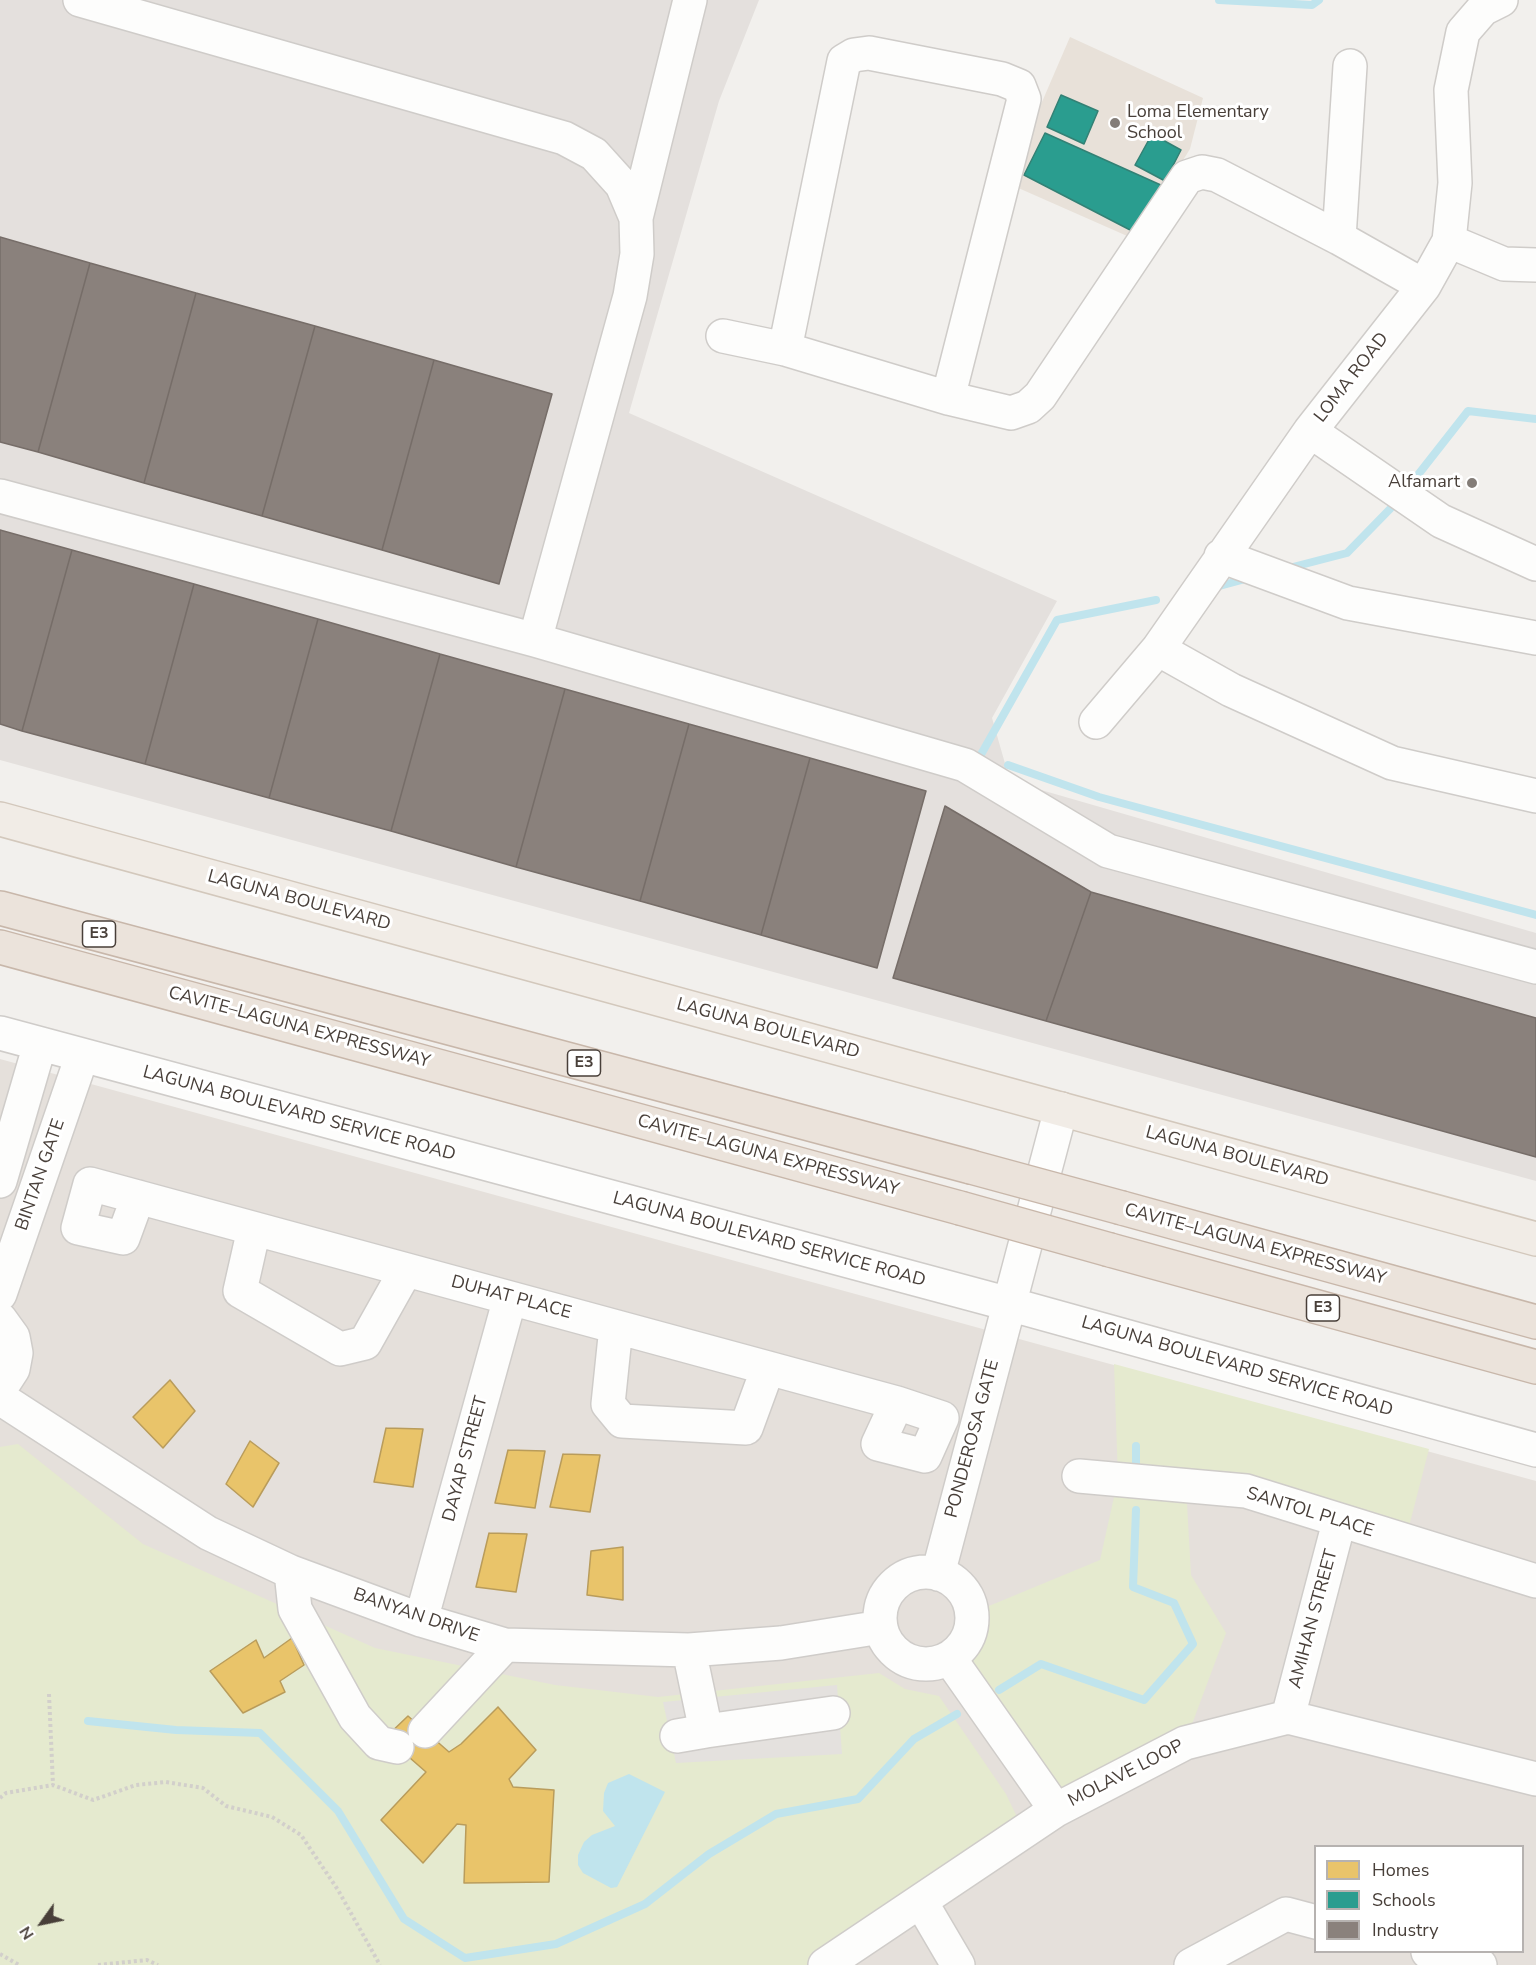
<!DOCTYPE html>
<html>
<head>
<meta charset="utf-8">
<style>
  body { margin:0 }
  #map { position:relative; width:1536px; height:1965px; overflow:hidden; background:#f2f0ed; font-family:"Nunito Sans",sans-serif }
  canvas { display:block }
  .legend { position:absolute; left:1314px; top:1845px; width:210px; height:108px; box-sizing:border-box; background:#fff; border:2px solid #b6b2b0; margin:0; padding:8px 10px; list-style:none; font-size:18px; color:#483f39 }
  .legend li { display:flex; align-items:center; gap:12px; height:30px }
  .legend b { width:30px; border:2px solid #b6b2b0 }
  .north { position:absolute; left:12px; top:1893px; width:60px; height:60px; -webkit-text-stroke:4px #fff; paint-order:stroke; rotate:237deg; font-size:16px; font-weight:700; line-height:24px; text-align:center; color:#483f39 }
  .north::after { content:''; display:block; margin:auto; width:21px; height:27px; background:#483f39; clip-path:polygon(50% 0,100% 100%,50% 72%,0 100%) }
</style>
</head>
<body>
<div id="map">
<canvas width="1536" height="1965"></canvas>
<ul class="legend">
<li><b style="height:16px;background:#e9c46a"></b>Homes</li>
<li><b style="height:16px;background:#2a9d8f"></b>Schools</li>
<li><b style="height:16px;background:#8a817c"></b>Industry</li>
</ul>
<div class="north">N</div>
</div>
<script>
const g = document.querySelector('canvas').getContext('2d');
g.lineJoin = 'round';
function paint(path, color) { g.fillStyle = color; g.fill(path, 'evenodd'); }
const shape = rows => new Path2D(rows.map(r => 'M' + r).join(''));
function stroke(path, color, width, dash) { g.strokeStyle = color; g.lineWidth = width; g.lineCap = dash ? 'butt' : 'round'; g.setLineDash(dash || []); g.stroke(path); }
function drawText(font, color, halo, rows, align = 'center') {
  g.font = font + ' "Nunito Sans",sans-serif'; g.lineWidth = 6; g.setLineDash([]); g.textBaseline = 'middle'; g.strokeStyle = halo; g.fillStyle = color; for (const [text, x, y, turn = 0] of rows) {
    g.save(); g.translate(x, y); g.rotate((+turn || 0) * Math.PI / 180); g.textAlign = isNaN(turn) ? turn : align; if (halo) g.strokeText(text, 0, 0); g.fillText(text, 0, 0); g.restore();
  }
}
paint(shape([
  [0,1059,1536,1481,1536,1965,0,1965],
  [1316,1846,1522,1846,1522,1952,1316,1952]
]), '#e5e0db');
paint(shape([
  [0,0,759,0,719,101,629,413,1057,601,992,718,1010,781,1536,933,1536,1181,0,760]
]), '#e4e0dd');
paint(shape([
  [1070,37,1203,98,1190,149,1134,239,1007,183]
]), '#e8e1d9');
paint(shape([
  [1114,1364,1429,1449,1405,1542,1186,1486,1191,1575,1226,1633,1185,1743,1056,1810,957,1653,968,1639,972,1613,1100,1560,1118,1479],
  [18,1444,143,1544,375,1648,555,1685,658,1697,879,1673,905,1689,939,1696,1006,1794,1017,1817,809,1965,0,1965,0,1447]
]), '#e5eacf');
paint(shape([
  [837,1685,842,1754,676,1763,663,1702]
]), '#e4e1de');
paint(shape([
  [629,1774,665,1792,617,1887,611,1888,583,1873,578,1865,578,1855,584,1842,592,1835,615,1826,603,1811,604,1793,608,1783]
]), '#c0e4ed');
const homes = shape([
  [170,1380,195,1411,163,1448,133,1417,170,1380],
  [386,1428,423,1429,413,1487,374,1482,386,1428],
  [250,1441,279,1463,253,1507,226,1484,250,1441],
  [508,1450,545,1451,535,1508,495,1503,508,1450],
  [563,1454,600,1455,590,1512,550,1507,563,1454],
  [489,1533,527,1534,516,1592,476,1587,489,1533],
  [623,1547,623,1600,587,1595,591,1551,623,1547],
  [292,1638,304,1665,280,1681,285,1692,243,1713,210,1671,256,1640,264,1658,292,1638],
  [498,1707,536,1750,509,1779,513,1787,554,1790,549,1882,464,1883,466,1825,457,1824,423,1863,381,1820,426,1772,386,1737,408,1716,449,1752,461,1744,498,1707]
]);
paint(homes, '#e9c46a');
stroke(homes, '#b99c5b', 1.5);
const schools = shape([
  [1061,95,1098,111,1084,144,1047,127,1061,95],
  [1045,133,1163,186,1134,232,1024,175,1045,133],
  [1152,134,1181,150,1165,181,1135,165,1152,134]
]);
paint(schools, '#2a9d8f');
stroke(schools, '#338175', 1.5);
const industry = shape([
  [0,237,90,263,38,452,0,442,0,237],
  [90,263,196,293,144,483,38,452,90,263],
  [196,293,315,326,262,516,144,483,196,293],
  [315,326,434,360,382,550,262,516,315,326],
  [434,360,552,394,499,584,382,550,434,360],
  [0,530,72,550,22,731,0,724,0,530],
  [72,550,194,584,145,764,22,731,72,550],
  [194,584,318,619,269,798,145,764,194,584],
  [318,619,440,654,391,831,269,798,318,619],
  [440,654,565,689,516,867,391,831,440,654],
  [565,689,689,724,640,901,516,867,565,689],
  [689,724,810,758,761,935,640,901,689,724],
  [810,758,926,791,877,968,761,935,810,758],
  [945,806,1091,892,1046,1021,893,978,945,806],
  [1091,892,1536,1018,1536,1157,1046,1021,1091,892]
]);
paint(industry, '#8a817c');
stroke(industry, '#766d68', 1.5);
stroke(shape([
  [1219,0,1312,5,1319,0],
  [1410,485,1468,411,1536,419],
  [1289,568,1347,553,1390,509],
  [1212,588,1249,578],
  [979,758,1057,620,1156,600],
  [1008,765,1099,797,1536,915],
  [1136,1465,1136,1446],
  [999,1690,1041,1664,1144,1700,1193,1644,1174,1603,1133,1587,1136,1510],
  [88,1721,176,1730,260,1733,338,1811,404,1919,465,1958,556,1944,645,1904,709,1854,776,1814,858,1799,914,1739,957,1714]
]), '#c0e4ed', 8);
const minor = shape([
  [80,0,564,138,594,154,622,185,636,218,637,254,630,296,535,640],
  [636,218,690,0],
  [1339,238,1350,66],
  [1449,241,1504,264,1536,265],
  [723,336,785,349],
  [948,398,1024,99,1019,86,1002,79,869,53,854,55,844,61,785,349,948,398,1011,413,1028,407,1040,396,1187,177,1202,172,1217,175,1339,238,1424,286],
  [1310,431,1441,521,1536,564],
  [0,496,535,640,965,765,1108,851,1536,967],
  [1221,556,1348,603,1536,638],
  [1158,649,1231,690,1392,763,1536,796],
  [1096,722,1158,649,1310,431,1424,286,1449,241,1455,183,1451,90,1463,32,1483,9,1501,0],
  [0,1033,1009,1304,1536,1450],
  [0,1181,40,1044],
  [138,1197,123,1238,78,1228,90,1184,897,1403,942,1418,925,1456,878,1444,897,1403],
  [254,1229,240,1291,340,1349,365,1343,406,1270],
  [0,1294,82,1056],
  [0,1319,13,1337,16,1353,13,1369,0,1389],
  [616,1327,608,1404,622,1421,746,1428,768,1368],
  [0,1398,208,1533,291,1572,421,1620,505,1645,689,1650,781,1643,881,1627],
  [1079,1476,1246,1491,1536,1581],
  '880 1618a46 46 0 1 1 92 0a46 46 0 1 1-92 0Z',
  [291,1572,295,1609,355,1717,379,1743,397,1747],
  [938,1574,1061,1109],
  [421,1620,510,1298],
  [950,1659,1056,1810],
  [1288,1717,1339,1522],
  [425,1731,505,1645],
  [706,1731,833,1713],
  [677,1736,706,1731,689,1650],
  [921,1902,958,1965],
  [1428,1952,1480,1965],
  [825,1965,1056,1810,1185,1743,1288,1717,1536,1779],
  [1191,1965,1286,1914,1316,1922]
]);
const major = shape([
  [0,819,1536,1239]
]);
const highway = shape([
  [0,908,971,1167],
  [0,947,960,1208],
  [1122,1208,1536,1322],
  [1110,1250,1536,1367]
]);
stroke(minor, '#cfccc9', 36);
stroke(major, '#d3c8bc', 36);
stroke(highway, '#c8b7aa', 36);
stroke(shape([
  [49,1694,53,1785],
  [0,1798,6,1793,53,1785,93,1800,136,1785,166,1782,203,1788,226,1806,272,1817,301,1835,338,1890,380,1965],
  [0,1954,19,1965],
  [98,1965,147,1960,158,1965]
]), '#d2cfcb', 4, [3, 3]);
stroke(minor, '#fdfdfc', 33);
stroke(major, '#f1ece6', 33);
stroke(highway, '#ebe3db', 33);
const highwayBridge = shape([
  [971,1167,1122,1208],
  [960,1208,1110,1250]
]);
stroke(highwayBridge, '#c8b7aa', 36, []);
stroke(highwayBridge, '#ebe3db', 33);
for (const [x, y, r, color] of [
  [1115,123,6,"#847d78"],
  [1472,483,6,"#847d78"]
]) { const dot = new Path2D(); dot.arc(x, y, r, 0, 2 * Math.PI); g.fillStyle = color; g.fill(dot); stroke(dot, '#fff', 2); }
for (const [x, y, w] of [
  [99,934,33],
  [584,1063,33],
  [1323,1308,33]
]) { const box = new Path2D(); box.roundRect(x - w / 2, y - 13, w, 26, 4.5); g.fillStyle = '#fff'; g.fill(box); stroke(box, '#483f39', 1.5); }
drawText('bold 16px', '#483f39', null, [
  ["E3",99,934],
  ["E3",584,1063],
  ["E3",1323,1308]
]);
drawText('18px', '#483f39', '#fff', [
  ["Loma Elementary",1127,113],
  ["School",1127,134],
  ["Alfamart",1460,483,"right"]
], 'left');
drawText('18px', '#483f39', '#fff', [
  ["LOMA ROAD",1352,378,-52],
  ["LAGUNA BOULEVARD",299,901,15],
  ["CAVITE–LAGUNA EXPRESSWAY",299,1028,15],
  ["LAGUNA BOULEVARD",768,1029,15],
  ["LAGUNA BOULEVARD SERVICE ROAD",299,1114,15],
  ["CAVITE–LAGUNA EXPRESSWAY",768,1156,15],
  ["LAGUNA BOULEVARD",1237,1157,15],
  ["BINTAN GATE",41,1175,-71],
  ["LAGUNA BOULEVARD SERVICE ROAD",769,1240,15],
  ["CAVITE–LAGUNA EXPRESSWAY",1255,1245,15],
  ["DUHAT PLACE",511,1298,15],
  ["LAGUNA BOULEVARD SERVICE ROAD",1237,1367,16],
  ["PONDEROSA GATE",973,1439,-75],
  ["DAYAP STREET",466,1459,-75],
  ["SANTOL PLACE",1310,1513,17],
  ["BANYAN DRIVE",416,1616,19],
  ["AMIHAN STREET",1314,1619,-75],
  ["MOLAVE LOOP",1126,1774,-27]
]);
</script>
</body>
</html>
